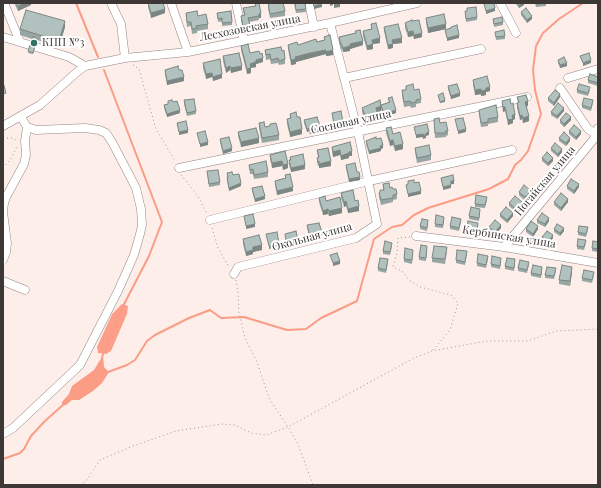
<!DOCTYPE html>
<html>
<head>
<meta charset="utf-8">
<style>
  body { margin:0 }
  #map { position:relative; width:601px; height:488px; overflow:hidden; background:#fdeeea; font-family:"Playfair Display",serif }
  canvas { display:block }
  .frame { position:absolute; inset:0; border:4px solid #3d3735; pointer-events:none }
</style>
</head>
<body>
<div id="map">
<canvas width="601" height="488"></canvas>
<div class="frame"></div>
</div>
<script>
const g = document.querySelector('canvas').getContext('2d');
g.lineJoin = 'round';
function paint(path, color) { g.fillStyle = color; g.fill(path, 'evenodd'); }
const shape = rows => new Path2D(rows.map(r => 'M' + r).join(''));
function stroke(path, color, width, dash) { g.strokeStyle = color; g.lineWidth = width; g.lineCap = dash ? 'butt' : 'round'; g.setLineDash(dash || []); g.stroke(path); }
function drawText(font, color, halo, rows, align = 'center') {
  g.font = font + ' "Playfair Display",serif'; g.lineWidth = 4; g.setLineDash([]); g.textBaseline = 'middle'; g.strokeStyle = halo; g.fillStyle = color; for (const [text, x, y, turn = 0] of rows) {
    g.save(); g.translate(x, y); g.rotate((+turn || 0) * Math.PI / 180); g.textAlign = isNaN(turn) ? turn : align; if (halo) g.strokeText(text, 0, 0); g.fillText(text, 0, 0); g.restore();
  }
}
paint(shape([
  [122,304,128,306,127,314,111,351,106,354,98,353,97,347,112,314]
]), '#fd9f88');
paint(shape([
  [103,355,104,367,109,372,102,383,93,391,79,400,72,400,66,405,62,406,62,402,69,394,72,386,94,370]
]), '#fb9c85');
stroke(shape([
  [76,3,98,57],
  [102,357,120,312,149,256,162,222,104,70],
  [108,372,127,365,135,360,147,341,155,335,189,318,210,310,221,318,244,317,287,330,306,329,321,318,357,301,374,239,392,227,402,225,414,215,428,208,489,189,508,179,515,165,521,160,528,151,541,114,535,90,533,70,536,46,543,33,559,19,583,3],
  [3,459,20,453,24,449,31,436,45,421,64,404]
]), '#fb9c85', 2);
const minor = shape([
  [4,3,20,42],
  [111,3,121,24,125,58],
  [171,3,188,52],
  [236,3,244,41],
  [309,3,314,27],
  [500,3,516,33],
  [3,37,69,57,85,66],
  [344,78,481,49],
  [568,78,598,69],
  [560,88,588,129,596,134],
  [3,126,40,105,77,72,85,66,125,58,188,52,330,23,417,3],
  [179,168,527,97],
  [210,220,369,181,512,150],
  [416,236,504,247,598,263],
  [504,247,594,139,598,128],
  [3,260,6,252,7,243,3,212,4,203,6,197,24,164,26,155,25,141,27,127],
  [234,274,238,267,356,238,377,224,358,132,330,23],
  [3,281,25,290],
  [3,434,13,428,80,365,118,291,134,255,140,234,142,225,141,209,136,188,112,142,106,133,99,130,85,128,36,130,27,127,21,117]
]);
stroke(minor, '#938581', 9);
stroke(shape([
  [133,65,139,69,156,129,175,161],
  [3,138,12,138,18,141],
  [3,168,10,160,18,145],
  [181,175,198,196,207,214],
  [212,228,218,248,229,267],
  [410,237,398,238,397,253,393,267,402,271,409,280,420,287,451,295,458,303,450,330,433,350],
  [236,280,238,291,239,312,245,338,257,362,269,398,288,427,298,444,313,485],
  [80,485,86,481,100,460,133,446,176,431,222,424,235,425,251,433,266,435,288,427,414,358,432,351,487,341,528,341,556,331,598,329]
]), '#a19693', 1, [1, 3]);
stroke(minor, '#fff', 8);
paint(shape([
  [14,3,31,3,31,5,18,11],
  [148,3,163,3,165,13,151,18,148,7],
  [255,3,259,3,261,18,259,18,259,20,249,22,250,30,243,31,241,20,241,16,244,15,243,8,255,6],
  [268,3,285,11,285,16,270,18,268,8],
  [294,3,305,3,306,12,296,13],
  [515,3,524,3,524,5,519,8],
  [535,3,546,3,546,6,536,7],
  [467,8,477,17,477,20,466,22,465,11,467,11],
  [521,12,532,19,527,23,521,15],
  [186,13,198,16,208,24,208,29,197,31,197,33,192,34,191,26,187,27,186,17],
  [217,13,232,22,232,25,222,26,222,21,218,22],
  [426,18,446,29,428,33,426,23],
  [493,19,503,22,503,25,494,27],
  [405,23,422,37,414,39,413,36,408,37,405,28],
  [371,24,380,43,373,44,373,49,367,50,363,36,363,31,371,29],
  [65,27,59,47,37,40,33,54,28,53,32,39,20,35,20,29],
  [384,27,402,43,393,44,393,48,388,49,384,31],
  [355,31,363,45,350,49,350,51,343,52,342,49,341,50,339,42,339,37,355,33],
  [495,32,505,36,505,39,496,40],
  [324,37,333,55,326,56,326,54,310,58,296,62,296,64,291,65,288,49,288,45,298,45,324,40],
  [241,46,250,53,263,62,256,64,256,67,251,68,251,73,247,74,241,50],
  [265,50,282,51,285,59,285,64,279,65,278,63,271,64,270,59,266,60],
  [223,56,242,70,231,73,230,70,226,73,223,61],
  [558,60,567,66,560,68,558,63],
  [203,63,222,78,213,81,212,77,206,79,203,68],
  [165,70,179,70,184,81,167,85,165,74],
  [598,77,598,86,588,83,588,80],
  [473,80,490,91,486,92,486,95,481,96,481,94,475,95,473,85],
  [406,86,414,90,421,99,421,103,416,104,416,107,411,108,410,106,404,107,402,95,402,90,406,90],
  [448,86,460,96,451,99,448,89],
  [577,90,590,90,588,96,577,93],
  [517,97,528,106,526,106,529,121,523,123,522,119,520,120,517,108,517,103,518,103],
  [560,97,554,106,548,101,548,98],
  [388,98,396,113,384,117,381,109,381,111,377,112,378,120,367,123,366,119,365,120,362,112,362,108,381,105,389,103],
  [184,100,196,111,196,114,187,116,184,104],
  [168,101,173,102,180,113,167,117,164,108,164,105,168,104],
  [502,101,511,104,515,119,513,120,513,123,508,125,505,111,503,112,502,105],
  [593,103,591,111,582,108,582,105],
  [479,110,498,117,498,122,488,124,488,126,481,127,479,115],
  [564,111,557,119,551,115,551,112],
  [332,113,343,122,343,125,334,127],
  [290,114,302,134,290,137,287,124,287,119,290,119],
  [434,119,440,123,448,131,448,135,446,136,446,137,435,138],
  [304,120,320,129,316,130,316,132,310,134,309,131,307,132,304,123],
  [560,120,571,120,564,127,560,123],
  [259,123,265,127,270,126,270,124,279,135,279,140,262,143,259,128],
  [386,128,393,134,403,149,395,151,393,145,390,146,386,133],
  [569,131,581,134,576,140,569,134],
  [238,132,259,143,241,147,238,136],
  [559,138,570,141,566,146,559,141],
  [220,139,232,151,223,154,220,142],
  [376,139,383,148,381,149,381,151,369,154,366,144,366,141],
  [332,147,352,156,349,156,349,158,341,160,340,155,333,157,332,152],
  [415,148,431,155,431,160,417,163,415,152],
  [551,148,562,152,558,157,551,151],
  [317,150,331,166,319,168,319,166,318,166,317,162,317,158,318,157],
  [285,151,288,168,283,170,282,166,272,168,270,159,270,155],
  [290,157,305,169,291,172,289,165,289,160,290,160],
  [542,158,553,161,548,166,542,161],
  [249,165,268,172,268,177,254,179,253,174,250,174],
  [346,165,357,172,360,180,349,182,346,168],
  [207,171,220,182,220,185,209,187],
  [227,173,233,175,241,186,229,191,227,180,227,177,228,177],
  [285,175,293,191,277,195,275,185,275,181,285,178],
  [383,184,393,189,397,194,397,199,393,200,393,202,381,205,379,197,379,193,383,190],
  [567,186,579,187,574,194,567,189],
  [252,188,265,199,255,202,252,191],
  [519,192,531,194,525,201,519,195],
  [341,193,355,201,359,211,348,213,346,206,344,207,341,198],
  [319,198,326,201,342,213,329,216,328,214,323,215,319,202],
  [487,200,485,208,475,207,475,204],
  [554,202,568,202,561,211,554,205],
  [509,203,522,205,516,212,509,206],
  [480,212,479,221,469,219,469,216],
  [500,214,513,216,507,223,500,217],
  [444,220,443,228,435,227,435,224],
  [537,220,549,221,545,227,537,223],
  [461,222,459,231,450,229,450,226],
  [428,223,427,231,420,229,420,226],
  [307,225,322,235,319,236,319,238,313,240,313,239,310,239,307,228],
  [478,226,477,234,467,232,467,229],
  [489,227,501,228,495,235,489,230],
  [526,229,538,229,533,237,526,232],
  [554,229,564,231,560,236,554,232],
  [588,230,586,237,578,235,578,232],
  [542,237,553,238,548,245,542,240],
  [243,239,262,250,253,252,253,254,246,256,243,244],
  [598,242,598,252,592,251,592,248],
  [586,243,584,250,577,249,577,246],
  [392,246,390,255,383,254,383,251],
  [427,249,426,261,419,260,419,257],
  [447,252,445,264,432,262,432,258],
  [413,253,412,264,404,262,404,259],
  [467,254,465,265,456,263,456,260],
  [488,259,486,268,477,266,477,263],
  [501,261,500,269,491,267,491,264],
  [388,262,386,273,378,271,378,268],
  [515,263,514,271,505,269,505,266],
  [529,265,527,273,518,271,518,268],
  [542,270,541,278,531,276,531,273],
  [556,271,554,279,545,278,545,275],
  [572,272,570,286,559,284,559,280],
  [594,275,592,283,582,281,582,278]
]), '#98a6a3');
paint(shape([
  [25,3,31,3,31,5,18,11,18,6],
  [330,3,333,3,333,5,330,6],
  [337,3,343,3,343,4,340,4,340,7,334,8,334,4],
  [522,3,524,3,524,5,519,8,519,5],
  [322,4,322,7,314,9,314,6],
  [495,8,495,11,486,14,486,11],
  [165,9,165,13,151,18,151,13],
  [261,13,261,18,259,18,259,14],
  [532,16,532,19,527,23,527,20],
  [65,21,65,27,59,47,59,41],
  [446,24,446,29,428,33,428,28],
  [413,31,413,36,408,37,408,32],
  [422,33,422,37,414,39,414,35],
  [459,35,459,38,447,41,447,38],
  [380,38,380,43,373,44,373,49,367,50,367,46,372,40],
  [402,38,402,43,393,44,393,48,388,49,388,45,392,40],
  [363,41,363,45,350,49,350,51,343,52,343,48,350,44],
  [326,50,326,54,296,62,296,64,291,65,291,60,295,57],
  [333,50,333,55,326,56,326,52],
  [263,58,263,62,256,64,256,67,250,68,250,64,256,60],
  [591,60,591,63,583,66,583,63],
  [567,63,567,66,560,68,560,65],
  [230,66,230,70,226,73,226,68],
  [242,66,242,70,231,73,231,68],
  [251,68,251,73,247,74,247,69],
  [212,73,212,77,206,79,206,74],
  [222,74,222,78,213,81,213,77],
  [184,77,184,81,167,85,167,81],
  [490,87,490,91,486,92,486,95,481,96,481,91,486,88],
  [481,89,481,94,475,95,475,90],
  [460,93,460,96,451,99,451,96],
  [560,94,560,97,554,106,554,103],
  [445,100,445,102,440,103,440,102],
  [528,101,528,106,525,107,525,102],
  [381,106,381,111,376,113,376,108],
  [503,107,505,107,505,111,503,112],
  [564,108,564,111,557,119,557,116],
  [180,110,180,113,167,117,167,114],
  [396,110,396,113,384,117,384,114],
  [365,115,366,115,366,119,365,120],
  [378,115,378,120,367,123,367,119],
  [512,115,515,115,515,119,513,120,513,123,508,125,508,120],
  [522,115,522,119,520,120,520,116],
  [529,116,529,121,523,123,523,118],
  [571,117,571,120,564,127,564,124],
  [320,126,320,129,316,130,316,132,310,134,310,131,316,127],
  [309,128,309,131,307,132,307,129],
  [302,129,302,134,290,137,290,132],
  [466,129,466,132,458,134,458,131],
  [188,130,188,133,179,135,179,132],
  [581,131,581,134,576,140,576,137],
  [429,132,429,135,426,136,426,138,423,139,423,135,426,133],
  [423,134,423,137,416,138,416,135],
  [259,138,259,143,241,147,241,142],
  [570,138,570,141,566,146,566,143],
  [393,140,393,145,390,146,390,141],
  [208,142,208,145,200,147,200,144],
  [403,144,403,149,395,151,395,146],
  [383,145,383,148,381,149,381,151,369,154,369,151],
  [232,148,232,151,223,154,223,151],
  [562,149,562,152,558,157,558,154],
  [340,150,340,155,333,157,333,152],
  [352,151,352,156,349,156,349,158,341,160,341,156,349,152],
  [553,158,553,161,548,166,548,163],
  [282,161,282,166,272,168,272,163],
  [331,161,331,166,319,168,319,164],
  [288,164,288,168,283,170,283,165],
  [305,165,305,169,291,172,291,168],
  [360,177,360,180,349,182,349,179],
  [451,181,454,181,454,184,451,184],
  [241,183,241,186,229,191,229,188],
  [579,184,579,187,574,194,574,191],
  [451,185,451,188,443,190,443,187],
  [293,187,293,191,277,195,277,191],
  [421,191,421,194,408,197,408,194],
  [531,191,531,194,525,201,525,197],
  [265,196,265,199,255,202,255,199],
  [568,199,568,202,561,211,561,208],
  [346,201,346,206,344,207,344,202],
  [522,202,522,205,516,212,516,209],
  [359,206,359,211,348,213,348,209],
  [342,208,342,213,329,216,329,211],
  [328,209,328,214,323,215,323,211],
  [513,213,513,216,507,223,507,220],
  [549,218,549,221,545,227,545,224],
  [255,224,255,227,246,229,246,226],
  [501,225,501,228,495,235,495,232],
  [538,226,538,229,533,237,533,234],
  [564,228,564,231,560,236,560,233],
  [322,232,322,235,319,236,319,238,313,240,313,237,318,233],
  [553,235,553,238,548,245,548,242],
  [310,236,313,236,313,239,310,239],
  [298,241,298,244,288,247,288,244],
  [279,243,279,246,269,249,269,246],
  [262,245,262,250,253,252,253,254,246,256,246,252,253,247],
  [340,261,340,264,333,266,333,263],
  [572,267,572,272,570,286,570,281]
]), '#7c8784');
const building = shape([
  [16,3,25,3,18,6,16,3],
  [148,3,163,3,165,9,151,13,148,3],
  [255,3,259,3,261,13,259,14,259,16,248,18,250,25,243,26,241,16,245,15,243,8,256,6,255,3],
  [268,3,283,3,285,11,270,14,268,3],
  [295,3,305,3,306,9,296,10,295,3],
  [313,3,322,3,322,4,314,6,313,3],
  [486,3,494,3,495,8,486,11,484,4,486,3],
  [536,3,546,3,536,4,536,3],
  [476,7,477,17,466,19,465,11,467,11,467,8,476,7],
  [526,8,532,16,527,20,521,12,526,8],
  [26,10,65,21,59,41,20,29,26,10],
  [197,11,198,16,206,14,208,24,196,26,197,28,192,29,191,22,187,22,186,13,197,11],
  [231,11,232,22,222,23,222,18,218,19,217,13,231,11],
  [444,14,446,24,428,28,426,18,444,14],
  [502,17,503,22,494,24,493,19,502,17],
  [412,20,412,21,419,20,422,33,414,35,413,31,408,32,405,23,412,20],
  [376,23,380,38,372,40,373,44,367,46,363,31,372,29,371,24,376,23],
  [398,24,402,38,392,40,393,44,388,45,384,27,398,24],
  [457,25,459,35,447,38,445,30,451,28,451,27,457,25],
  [360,30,363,41,350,44,350,46,343,48,342,45,341,45,339,37,356,33,355,31,360,30],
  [504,30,505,36,496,37,495,32,504,30],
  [330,35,333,50,326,52,326,50,310,53,295,57,296,59,291,60,288,45,297,42,298,45,316,39,317,42,325,40,324,37,330,35],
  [33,37,37,39,33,53,28,51,33,37],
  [248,44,250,53,259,51,260,54,262,53,263,58,256,60,256,62,250,64,251,68,247,69,241,46,248,44],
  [281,47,282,51,284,50,285,59,279,61,278,58,271,60,270,54,266,55,265,50,281,47],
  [239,53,242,66,231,68,230,66,226,68,223,56,239,53],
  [589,53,591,60,583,63,580,56,589,53],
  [564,57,567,63,560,65,558,60,564,57],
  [220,59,222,74,213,77,212,73,206,74,203,63,220,59],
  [178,66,179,70,182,70,184,77,167,81,165,70,178,66],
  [590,74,598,77,598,83,588,80,590,74],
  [487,76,490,87,486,88,486,90,481,91,481,89,475,90,473,80,487,76],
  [3,82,6,93,3,94,3,82],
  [413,84,414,90,419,89,421,99,416,100,416,102,411,103,410,101,404,102,402,90,406,90,406,86,413,84],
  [457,84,460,93,451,96,448,86,457,84],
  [579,84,590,87,588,93,577,90,579,84],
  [555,90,560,94,554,103,548,98,555,90],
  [443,93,445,100,440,102,438,95,443,93],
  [526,95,528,101,525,102,529,116,523,118,522,115,520,116,517,103,519,102,517,97,526,95],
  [392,97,396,110,384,114,381,105,390,102,388,98,392,97],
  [584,98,593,100,591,108,582,105,584,98],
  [194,99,196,111,187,113,184,100,194,99],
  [510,99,511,104,513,103,515,115,512,115,513,119,508,120,505,107,503,107,502,101,510,99],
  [172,100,173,102,177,101,180,110,167,114,164,105,168,104,168,101,172,100],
  [380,100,381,106,376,108,378,115,367,119,366,115,365,115,362,108,380,100],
  [558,103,564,108,557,116,551,112,558,103],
  [496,105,498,117,488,119,488,122,481,123,479,110,496,105],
  [341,111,343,122,334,124,332,113,341,111],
  [296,112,297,117,300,117,302,129,290,132,287,119,291,118,290,114,296,112],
  [566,113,571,117,564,124,560,120,566,113],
  [317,117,320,126,316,127,316,129,310,131,309,128,307,129,304,120,317,117],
  [439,118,440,123,446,122,448,131,445,131,446,133,435,133,434,119,439,118],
  [463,118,466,129,458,131,455,119,463,118],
  [186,121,188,130,179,132,177,123,186,121],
  [264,122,265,127,270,126,270,124,276,123,279,135,262,138,259,123,264,122],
  [427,124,429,132,426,133,426,135,423,135,423,134,416,135,414,127,427,124],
  [574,125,581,131,576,137,569,131,574,125],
  [391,127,393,134,400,132,403,144,395,146,393,140,390,141,386,128,391,127],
  [256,128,259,138,241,142,238,132,256,128],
  [205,131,208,142,200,144,197,133,205,131],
  [564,132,570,138,566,143,559,138,564,132],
  [229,137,232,148,223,151,220,139,229,137],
  [376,137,376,139,381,138,383,145,380,146,381,148,369,151,366,141,376,137],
  [350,142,352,151,349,152,349,153,341,156,340,150,333,152,332,147,350,142],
  [555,143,562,149,558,154,551,148,555,143],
  [429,145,431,155,417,158,415,148,429,145],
  [328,148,331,161,319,164,319,161,318,162,317,158,319,157,317,150,328,148],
  [285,151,288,164,283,165,282,161,272,163,270,155,285,151],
  [547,152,553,158,548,163,542,158,547,152],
  [303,154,305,165,291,168,289,160,291,160,290,157,303,154],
  [266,161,268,172,254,175,253,169,250,170,249,165,266,161],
  [355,163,357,172,359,172,360,177,349,179,346,165,355,163],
  [218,170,220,182,209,184,207,171,218,170],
  [232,172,233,175,239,174,241,183,229,188,227,177,228,177,227,173,232,172],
  [290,174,293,187,277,191,275,181,286,178,285,175,290,174],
  [453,175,454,181,451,181,451,185,443,187,441,178,453,175],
  [571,179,579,184,574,191,567,186,571,179],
  [414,180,414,183,419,182,421,191,408,194,406,185,408,184,408,181,414,180],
  [389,183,390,188,392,187,393,189,396,189,397,194,393,195,393,198,381,200,379,193,380,192,380,190,384,190,383,184,389,183],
  [524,185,531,191,525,197,519,192,524,185],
  [262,186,265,196,255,199,252,188,262,186],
  [353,190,355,201,358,200,359,206,348,209,346,201,344,202,341,193,353,190],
  [561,193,568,199,561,208,554,202,561,193],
  [476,195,487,197,485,205,475,204,476,195],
  [325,196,326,201,340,197,342,208,329,211,328,209,323,211,319,198,325,196],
  [515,196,522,202,516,209,509,203,515,196],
  [471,207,480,209,479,218,469,216,471,207],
  [506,207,513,213,507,220,500,214,506,207],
  [542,213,549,218,545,224,537,220,542,213],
  [253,214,255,224,246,226,244,216,253,214],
  [436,215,444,217,443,225,435,224,436,215],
  [452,217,461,219,459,228,450,226,452,217],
  [422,219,428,220,427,228,420,226,422,219],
  [495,220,501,225,495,232,489,227,495,220],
  [468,221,478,223,477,231,467,229,468,221],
  [531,221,538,226,533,234,526,229,531,221],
  [319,223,322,232,318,233,319,235,313,237,313,236,310,236,307,225,319,223],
  [557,224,564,228,560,233,554,229,557,224],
  [579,226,588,227,586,234,578,232,579,226],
  [296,231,298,241,288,244,288,241,286,241,285,234,296,231],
  [547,231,553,235,548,242,542,237,547,231],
  [277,232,279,243,269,246,266,234,277,232],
  [259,235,262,245,253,247,253,250,246,252,243,239,259,235],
  [578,239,586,240,584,247,577,246,578,239],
  [385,241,392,243,390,252,383,251,385,241],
  [593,241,598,242,598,249,592,248,593,241],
  [421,245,427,246,426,258,419,257,421,245],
  [434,246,447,247,445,259,432,258,434,246],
  [405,248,413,250,412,260,404,259,405,248],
  [457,250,467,251,465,262,456,260,457,250],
  [337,253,340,261,333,263,330,255,337,253],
  [478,254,488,256,486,265,477,263,478,254],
  [492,256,501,258,500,266,491,264,492,256],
  [380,258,388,259,386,270,378,268,380,258],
  [507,258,515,259,514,268,505,266,507,258],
  [520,260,529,262,527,270,518,268,520,260],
  [533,265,542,267,541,275,531,273,533,265],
  [562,265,572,267,570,281,559,280,562,265],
  [547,267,556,268,554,276,545,275,547,267],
  [584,270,594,272,592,280,582,278,584,270]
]);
paint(building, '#b1c1bd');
stroke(building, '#7c8784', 1);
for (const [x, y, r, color] of [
  [34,43,4,"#2f7367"]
]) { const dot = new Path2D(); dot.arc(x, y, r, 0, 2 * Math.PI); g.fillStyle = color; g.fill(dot); stroke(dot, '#fff', 1.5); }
drawText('11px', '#3d3735', '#fff', [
  ["Лесхозовская улица",250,28,-11],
  ["Сосновая улица",351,122,-12],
  ["Ногайская улица",545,181,-50],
  ["Окольная улица",312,237,-15],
  ["Кербинская улица",509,237,9]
]);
drawText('11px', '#3d3735', '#fff', [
  ["КПП №3",42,43]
], 'left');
</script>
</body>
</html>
